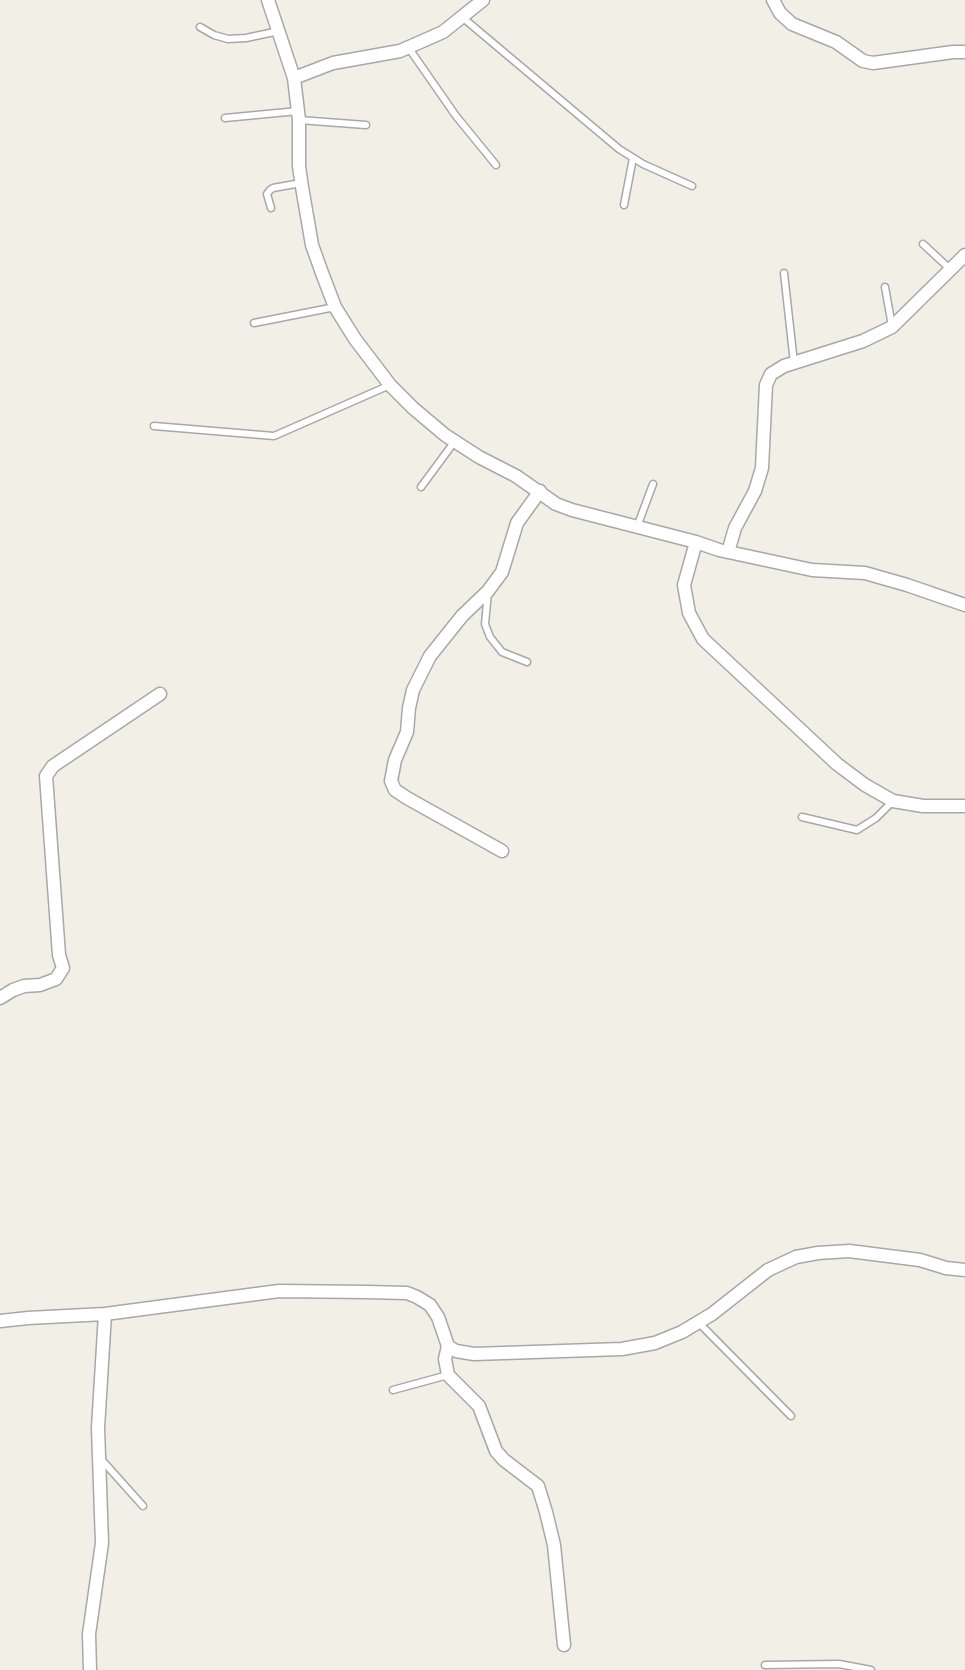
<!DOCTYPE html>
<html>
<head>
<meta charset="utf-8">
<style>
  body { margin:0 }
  canvas { display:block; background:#f2efe7 }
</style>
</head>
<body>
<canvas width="965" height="1670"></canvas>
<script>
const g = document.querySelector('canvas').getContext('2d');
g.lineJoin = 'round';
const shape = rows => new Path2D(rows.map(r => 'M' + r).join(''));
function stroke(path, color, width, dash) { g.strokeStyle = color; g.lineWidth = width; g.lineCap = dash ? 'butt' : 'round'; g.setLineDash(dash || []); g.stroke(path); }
const lane = shape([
  [462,17,619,149,643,164,692,186],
  [200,27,214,35,228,39,246,38,279,31],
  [408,47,456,116,496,165],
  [225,118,298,111],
  [299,120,366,125],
  [624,205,633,158],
  [271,208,267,194,270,190,273,188,301,183],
  [923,244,950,269],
  [784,273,794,363],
  [885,287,892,326],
  [254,323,335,307],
  [154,426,274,436,390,385],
  [421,487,455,441],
  [637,527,653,484],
  [488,592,485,624,490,637,502,652,527,662],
  [802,817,857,830,876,818,893,801],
  [698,1322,791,1416],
  [393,1390,448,1375],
  [101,1459,143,1506],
  [765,1665,839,1664,871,1670]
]);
const street = shape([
  [268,0,294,78,299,120,299,166,302,187,312,245,322,273,335,307,355,339,390,385,413,408,445,435,479,457,516,476,556,504,572,510,696,542,719,550,812,570,865,573,907,585,965,605],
  [773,0,780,13,792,24,836,42,863,61,873,63,953,52,965,52],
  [294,78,333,63,400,51,443,32,483,0],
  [696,542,684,585,689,613,703,639,837,764,865,785,893,801,923,806,965,806],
  [728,552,735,528,755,491,762,468,766,385,771,374,784,366,863,341,892,327,965,255],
  [502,851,407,798,395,790,391,781,395,760,407,732,409,708,413,690,430,656,462,616,488,591,502,572,517,523,540,491],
  [0,998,13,990,24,986,40,985,56,979,63,968,59,955,46,776,53,766,160,694],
  [0,1321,28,1318,105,1314,279,1291,367,1292,407,1293,417,1297,430,1305,438,1317,448,1346,456,1351,474,1354,622,1349,655,1343,682,1332,712,1314,768,1270,796,1257,818,1253,849,1251,920,1260,946,1268,965,1270],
  [448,1346,445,1359,448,1375,479,1406,496,1451,504,1460,538,1486,546,1512,554,1545,564,1645],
  [90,1670,89,1634,102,1543,98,1428,105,1314]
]);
stroke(lane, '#a8a8a8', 9);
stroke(street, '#a8a8a8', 15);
stroke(lane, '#fff', 6);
stroke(street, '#fff', 12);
</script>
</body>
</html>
